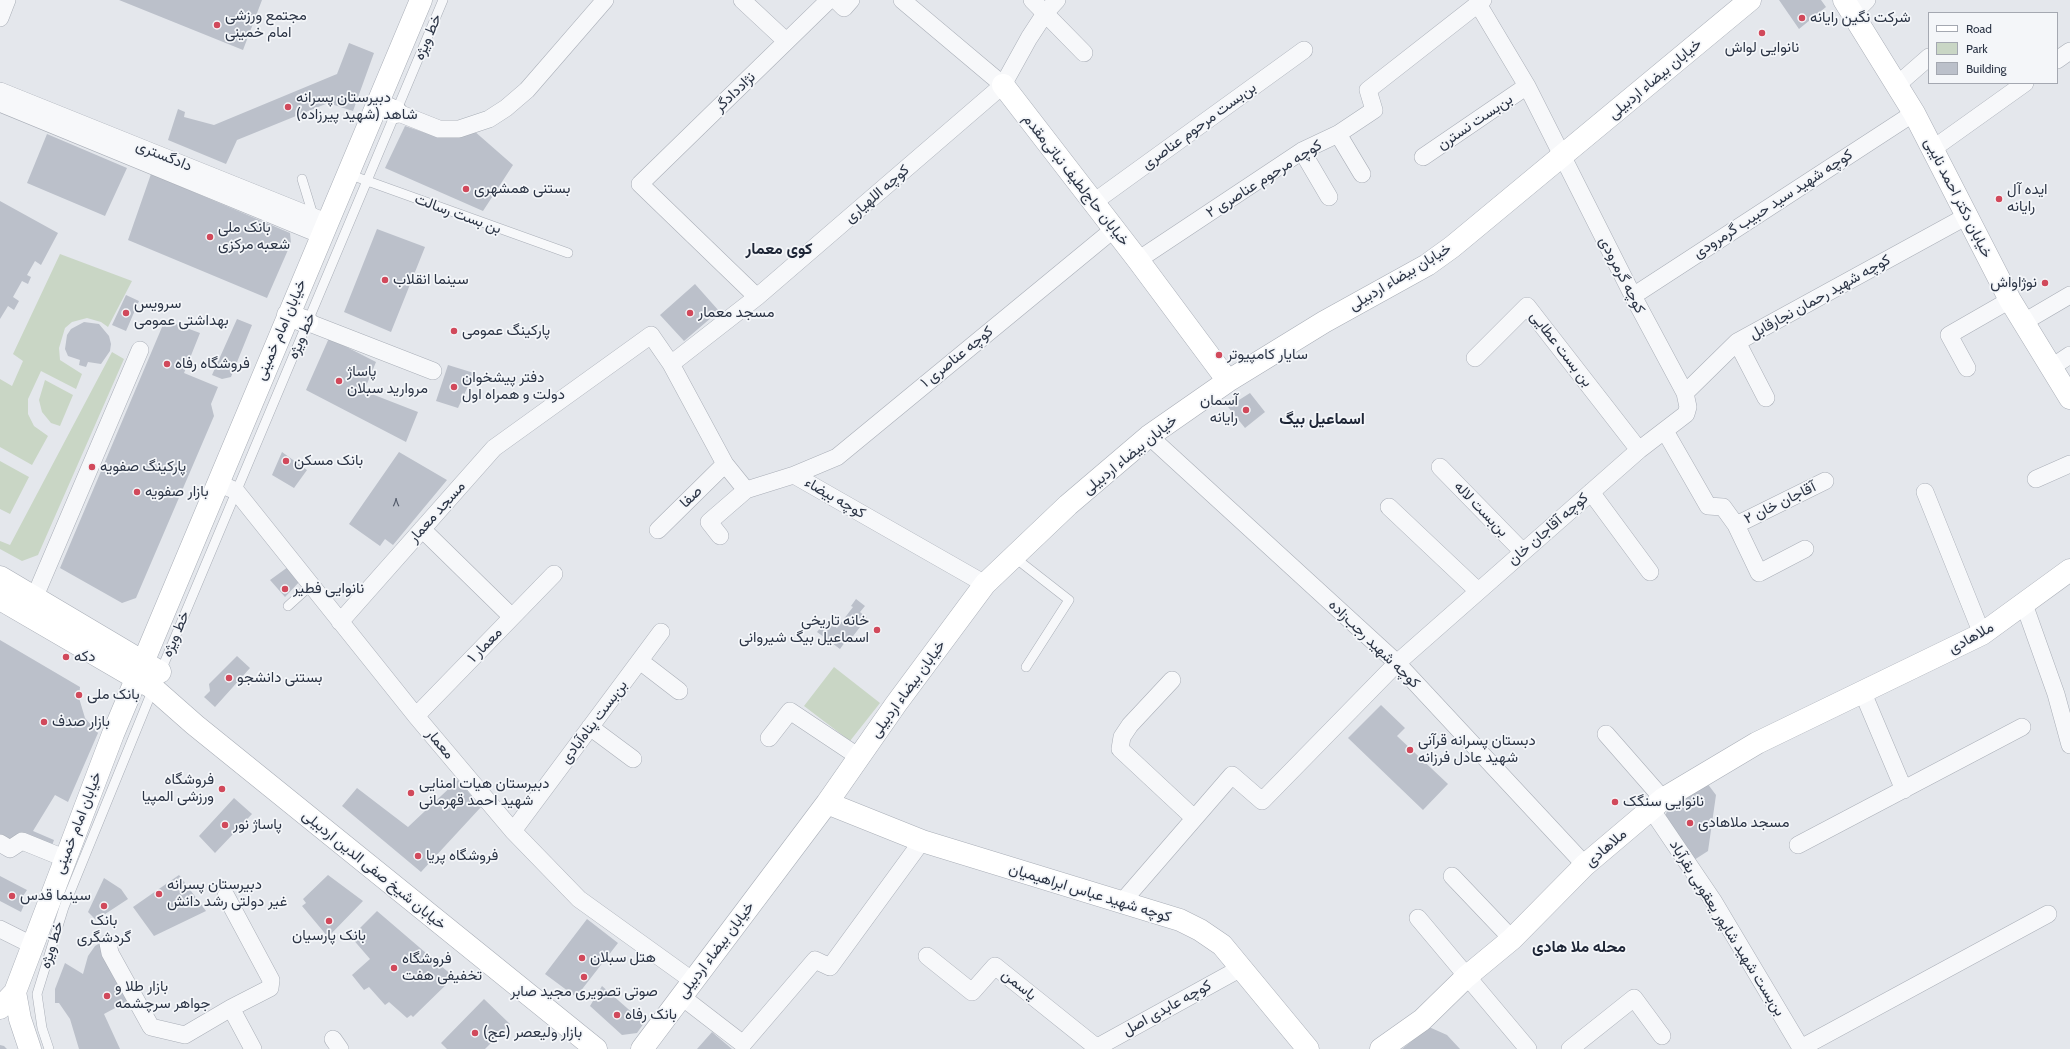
<!DOCTYPE html>
<html>
<head>
<meta charset="utf-8">
<style>
  body { margin:0 }
  #map { position:relative; width:2070px; height:1049px; overflow:hidden; background:#e4e7ec; font-family:Cabin,sans-serif }
  canvas { display:block }
  .legend { position:absolute; left:1928px; top:12px; width:130px; height:72px; box-sizing:border-box; background:#f4f6f9; border:1px solid #a4a8b1; margin:0; padding:5px 7px; list-style:none; font-size:12px; color:#2b3445 }
  .legend li { display:flex; align-items:center; gap:8px; height:20px }
  .legend b { width:20px; border:1px solid #a4a8b1 }
</style>
</head>
<body>
<div id="map">
<canvas width="2070" height="1049"></canvas>
<ul class="legend">
<li><b style="height:5px;background:#fff"></b>Road</li>
<li><b style="height:11px;background:#c9d6c5"></b>Park</li>
<li><b style="height:11px;background:#bbc0ca"></b>Building</li>
</ul>
</div>
<script>
const g = document.querySelector('canvas').getContext('2d');
g.lineJoin = 'round';
function paint(path, color) { g.fillStyle = color; g.fill(path, 'evenodd'); }
const shape = rows => new Path2D(rows.map(r => 'M' + r).join(''));
function stroke(path, color, width, dash) { g.strokeStyle = color; g.lineWidth = width; g.lineCap = dash ? 'butt' : 'round'; g.setLineDash(dash || []); g.stroke(path); }
function drawText(font, color, halo, rows, align = 'center') {
  g.font = font + ' Cabin,Vazirmatn,sans-serif'; g.lineWidth = 3.5; g.setLineDash([]); g.textBaseline = 'middle'; g.strokeStyle = halo; g.fillStyle = color; for (const [text, x, y, turn = 0] of rows) {
    g.save(); g.translate(x, y); g.rotate((+turn || 0) * Math.PI / 180); g.textAlign = isNaN(turn) ? turn : align; if (halo) g.strokeText(text, 0, 0); g.fillText(text, 0, 0); g.restore();
  }
}
paint(shape([
  [60,254,132,281,108,327,101,322,87,318,72,322,65,328,59,348,60,360,82,374,76,389,41,371,28,399,28,414,34,426,48,436,32,465,0,447,0,379,12,386,23,361,13,354],
  [112,352,124,359,38,555,22,561,0,549,0,541,10,545],
  [45,380,73,395,60,426,51,423,42,412,39,400],
  [0,461,29,477,10,514,0,509],
  [834,667,880,703,850,741,804,706]
]), '#c9d6c5');
paint(shape([
  [119,0,262,0,243,50],
  [1779,0,1821,0,1826,7,1799,29],
  [349,43,374,53,353,111,328,103,237,140,226,164,168,140,178,109,185,112,184,117,214,125,337,74],
  [405,126,438,137,459,136,473,130,513,165,483,211,385,168],
  [47,134,127,168,105,216,27,183],
  [151,174,290,233,291,243,267,298,128,240],
  [0,201,58,233,41,265,35,261,27,275,31,277,28,284,22,281,13,297,19,301,14,310,8,306,0,319],
  [377,229,425,247,391,332,344,312],
  [695,284,719,311,684,341,660,315],
  [126,295,139,301,126,331,112,325],
  [237,319,252,325,231,377,222,379,212,375],
  [165,320,200,333,184,373,218,387,211,404,214,416,136,598,122,603,60,568],
  [84,322,99,324,109,336,111,344,110,351,101,364,88,362,86,367,79,365,80,360,68,356,65,349,67,335,71,329],
  [329,338,376,362,364,391,418,412,406,442,306,390],
  [448,365,474,373,458,408,436,401],
  [1250,393,1265,412,1245,428,1228,407],
  [282,452,307,470,294,488,272,475],
  [399,452,447,480,393,545,385,539,380,546,349,524],
  [288,567,301,580,285,597,270,580],
  [856,599,865,606,860,612,867,618,850,640,848,638,840,649,817,632,827,620,837,628,853,607,851,606],
  [0,640,80,687,79,698,85,718,98,733,68,802,55,795,33,831,54,840,51,848,12,844,0,836],
  [237,656,250,668,215,707,204,697,210,691,209,684],
  [1381,705,1405,728,1397,736,1448,784,1423,810,1348,738],
  [458,780,481,807,421,872,342,806,357,788,408,827],
  [1707,783,1716,795,1708,851,1694,860,1665,816,1668,809],
  [234,798,252,814,215,853,199,836],
  [179,875,206,911,154,936,133,907],
  [328,875,363,901,328,937,302,906,306,903,303,899],
  [0,876,27,890,19,902,24,905,21,912,0,901],
  [104,878,121,889,128,899,96,920,88,912],
  [377,911,454,977,413,1017,411,1015,407,1018,389,1002,385,1005,369,987,364,990,352,975,370,959,351,937],
  [587,919,618,943,576,997,545,974],
  [100,943,130,1000,104,1014,120,1049,79,1049,70,1019,59,1003,55,1003,55,989,65,963,83,974,88,956,95,946],
  [602,986,644,1023,637,1033,622,1035,590,1006],
  [484,999,510,1024,485,1049,447,1049,441,1043],
  [1429,1027,1447,1035,1460,1049,1402,1049],
  [712,1032,732,1049,697,1049],
  [0,1045,4,1046,7,1049,0,1049]
]), '#bbc0ca');
const lane = shape([
  [348,174,568,253],
  [302,179,313,215],
  [1014,557,1069,600,1026,667],
  [288,606,311,585],
  [160,673,443,0],
  [49,1049,42,1028,37,994,64,907,153,689]
]);
const street = shape([
  [742,0,786,41],
  [836,0,844,8,851,0],
  [902,0,1003,85],
  [1032,0,1084,53],
  [1853,14,1867,0],
  [0,18,7,0],
  [2057,60,2070,51],
  [1897,85,1929,57],
  [0,91,326,222],
  [2,104,321,235],
  [396,112,439,129,459,129,489,119,506,108,527,90,605,0],
  [1338,134,1362,174],
  [1934,148,2025,83],
  [1302,151,1329,197],
  [1423,157,1527,86],
  [1094,202,1304,50],
  [1138,260,1302,151,1338,134,1374,110,1368,90,1483,0],
  [1633,296,1914,113],
  [757,297,640,184,829,0],
  [307,322,433,371],
  [2024,322,2070,295],
  [1737,342,1766,398],
  [1475,358,1527,306,1639,450],
  [671,364,757,297,1003,85,1029,38,1046,12,1057,0],
  [2052,367,2070,355],
  [1967,368,1949,335,2010,300],
  [1685,393,1737,342,1967,216],
  [1665,431,1708,506,1723,507,1736,525,1759,573,1805,549],
  [1149,436,1397,663,1585,865],
  [1440,467,1522,551],
  [794,475,837,457,1114,229],
  [2036,479,2070,464],
  [218,483,236,491,416,716,513,831,579,899,693,981],
  [1591,492,1650,572],
  [1925,492,1982,634],
  [1389,507,1478,591],
  [1736,525,1825,481],
  [422,529,512,617],
  [658,530,725,464],
  [720,536,709,522,746,490],
  [2024,604,2056,694,2070,745],
  [30,608,140,350],
  [340,622,494,448,651,335,671,364,725,464,746,490,794,475,985,584],
  [640,661,679,691],
  [1172,680,1130,725,1122,737,1120,749,1194,818],
  [1863,693,1904,790],
  [416,716,554,574],
  [590,727,633,759],
  [1606,734,1663,799],
  [769,738,790,711,859,757],
  [1651,809,1714,902,1801,1048,2048,914],
  [513,831,661,632],
  [0,843,10,849,22,841,64,858],
  [1798,845,2022,727],
  [1452,876,1512,939],
  [1122,902,1232,775,1262,801,1397,663,1639,450,1686,414,1688,407,1685,393,1633,296,1527,86,1478,4],
  [1418,918,1528,1049],
  [0,929,32,945],
  [108,943,110,953,151,1027,185,1035,231,1008,270,988,271,980,226,896],
  [927,956,972,992,995,966,1096,1047],
  [682,997,743,1044,815,960,830,967,922,841],
  [231,1008,253,1049],
  [333,1039,340,1049],
  [1094,1049,1241,968],
  [1570,1049,1634,998,1662,1036]
]);
const secondary = shape([
  [1844,0,1914,113,2010,300,2070,398],
  [1003,85,1138,260,1228,381],
  [378,104,396,112],
  [288,315,307,322],
  [0,577,160,672],
  [0,599,153,688,195,725,596,1049],
  [827,803,922,841,1180,920,1200,930,1222,945,1308,1049],
  [15,992,20,1019,30,1049],
  [0,1008,15,992,113,734,421,0],
  [642,1049,827,803,896,704,985,584,1068,505,1149,436,1228,381,1324,322,1427,265,1452,247,1750,0],
  [1381,1049,1422,1020,1466,977,1512,939,1585,865,1663,799,1757,743,1982,634,2070,570]
]);
stroke(lane, '#a9aeb7', 10);
stroke(street, '#a9aeb7', 18);
stroke(secondary, '#a9aeb7', 23);
stroke(lane, '#f7f8fa', 9);
stroke(street, '#f7f8fa', 17);
stroke(secondary, '#fff', 22);
for (const [x, y, r, color] of [
  [1802,18,4,"#d1495b"],
  [217,25,4,"#d1495b"],
  [1762,33,4,"#d1495b"],
  [288,107,4,"#d1495b"],
  [466,189,4,"#d1495b"],
  [1999,199,4,"#d1495b"],
  [210,237,4,"#d1495b"],
  [385,280,4,"#d1495b"],
  [2045,283,4,"#d1495b"],
  [126,313,4,"#d1495b"],
  [690,313,4,"#d1495b"],
  [454,331,4,"#d1495b"],
  [1219,355,4,"#d1495b"],
  [167,364,4,"#d1495b"],
  [339,381,4,"#d1495b"],
  [454,387,4,"#d1495b"],
  [1246,410,4,"#d1495b"],
  [286,461,4,"#d1495b"],
  [92,467,4,"#d1495b"],
  [137,492,4,"#d1495b"],
  [285,589,4,"#d1495b"],
  [877,630,4,"#d1495b"],
  [66,657,4,"#d1495b"],
  [229,678,4,"#d1495b"],
  [79,695,4,"#d1495b"],
  [44,722,4,"#d1495b"],
  [1410,750,4,"#d1495b"],
  [222,789,4,"#d1495b"],
  [411,793,4,"#d1495b"],
  [1615,802,4,"#d1495b"],
  [1690,823,4,"#d1495b"],
  [225,825,4,"#d1495b"],
  [418,856,4,"#d1495b"],
  [159,894,4,"#d1495b"],
  [12,896,4,"#d1495b"],
  [104,906,4,"#d1495b"],
  [329,921,4,"#d1495b"],
  [582,958,4,"#d1495b"],
  [394,968,4,"#d1495b"],
  [584,977,4,"#d1495b"],
  [107,996,4,"#d1495b"],
  [617,1015,4,"#d1495b"],
  [475,1033,4,"#d1495b"]
]) { const dot = new Path2D(); dot.arc(x, y, r, 0, 2 * Math.PI); g.fillStyle = color; g.fill(dot); stroke(dot, '#f4f6f9', 1.5); }
drawText('13px', '#4f5766', null, [
  ["۸",396,502]
]);
drawText('15px', '#2b3445', '#f4f6f9', [
  ["مجتمع ورزشی",225,16],
  ["امام خمینی",225,33],
  ["شرکت نگین رایانه",1810,18],
  ["نانوایی لواش",1762,48,"center"],
  ["دبیرستان پسرانه",296,98],
  ["شاهد (شهید پیرزاده)",296,115],
  ["بستنی همشهری",474,189],
  ["ایده آل",2007,190],
  ["رایانه",2007,207],
  ["بانک ملی",218,228],
  ["شعبه مرکزی",218,245],
  ["سینما انقلاب",393,280],
  ["نوژاواش",2037,283,"right"],
  ["سرویس",134,304],
  ["بهداشتی عمومی",134,321],
  ["مسجد معمار",698,313],
  ["پارکینگ عمومی",462,331],
  ["سایار کامپیوتر",1227,355],
  ["فروشگاه رفاه",175,364],
  ["پاساژ",347,372],
  ["مروارید سبلان",347,389],
  ["دفتر پیشخوان",462,378],
  ["دولت و همراه اول",462,395],
  ["آسمان",1238,401,"right"],
  ["رایانه",1238,418,"right"],
  ["بانک مسکن",294,461],
  ["پارکینگ صفویه",100,467],
  ["بازار صفویه",145,492],
  ["نانوایی فطیر",293,589],
  ["خانه تاریخی",869,621,"right"],
  ["اسماعیل بیگ شیروانی",869,638,"right"],
  ["دکه",74,657],
  ["بستنی دانشجو",237,678],
  ["بانک ملی",87,695],
  ["بازار صدف",52,722],
  ["دبستان پسرانه قرآنی",1418,741],
  ["شهید عادل فرزانه",1418,758],
  ["فروشگاه",214,780,"right"],
  ["ورزشی المپیا",214,797,"right"],
  ["دبیرستان هیات امنایی",419,784],
  ["شهید احمد قهرمانی",419,801],
  ["نانوایی سنگک",1623,802],
  ["مسجد ملاهادی",1698,823],
  ["پاساژ نور",233,825],
  ["فروشگاه پریا",426,856],
  ["دبیرستان پسرانه",167,885],
  ["غیر دولتی رشد دانش",167,902],
  ["سینما قدس",20,896],
  ["بانک",104,921,"center"],
  ["گردشگری",104,938,"center"],
  ["بانک پارسیان",329,936,"center"],
  ["هتل سبلان",590,958],
  ["فروشگاه",402,959],
  ["تخفیفی هفت",402,976],
  ["بازار طلا و",115,987],
  ["جواهر سرچشمه",115,1004],
  ["صوتی تصویری مجید صابر",584,992,"center"],
  ["بانک رفاه",625,1015],
  ["بازار ولیعصر (عج)",483,1033]
], 'left');
drawText('15px', '#2b3445', '#f4f6f9', [
  ["خط ویژه",428,37,-67],
  ["خیابان بیضاء اردبیلی",1655,79,-40],
  ["نژاددادگر",735,92,-44],
  ["بن‌بست نسترن",1475,122,-34],
  ["بن‌بست مرحوم عناصری",1199,126,-36],
  ["دادگستری",164,156,22],
  ["کوچه مرحوم عناصری ۲",1264,179,-32],
  ["خیابان حاج‌لطیف نباتی‌مقدم",1076,180,52],
  ["کوچه اللهیاری",877,194,-41],
  ["خیابان دکتر احمد نایبی",1958,198,63],
  ["کوچه شهید سید حبیب گرمرودی",1773,204,-33],
  ["بن بست رسالت",458,214,20],
  ["کوچه گرمرودی",1622,275,63],
  ["خیابان بیضاء اردبیلی",1400,277,-31],
  ["کوچه شهید رحمان نجارقابل",1820,297,-29],
  ["خیابان امام خمینی",281,330,-67],
  ["خط ویژه",302,336,-67],
  ["بن بست عطایی",1561,349,52],
  ["کوچه عناصری ۱",957,357,-39],
  ["خیابان بیضاء اردبیلی",1130,455,-39],
  ["صفا",691,497,-44],
  ["کوچه بیضاء",835,498,30],
  ["آقاجان خان ۲",1780,503,-26],
  ["بن‌بست لاله",1481,509,46],
  ["مسجد معمار",437,512,-48],
  ["کوچه آقاجان خان",1548,529,-41],
  ["خط ویژه",176,634,-67],
  ["ملاهادی",1971,638,-29],
  ["کوچه شهید رجب‌زاده",1374,644,44],
  ["معمار ۱",485,645,-46],
  ["خیابان بیضاء اردبیلی",908,689,-54],
  ["بن‌بست پناه‌آبادی",594,722,-53],
  ["معمار",440,744,50],
  ["خیابان امام خمینی",78,823,-69],
  ["ملاهادی",1606,848,-41],
  ["خیابان شیخ صفی الدین اردبیلی",374,870,39],
  ["کوچه شهید عباس ابراهیمیان",1090,893,17],
  ["بن‌بست شهید شاپور یعقوبی بقرآباد",1727,928,58],
  ["خط ویژه",52,945,-73],
  ["خیابان بیضاء اردبیلی",716,950,-53],
  ["یاسمن",1019,985,39],
  ["کوچه عابدی اصل",1167,1008,-29]
]);
drawText('bold 16px', '#1d2536', '#f4f6f9', [
  ["کوی معمار",779,249],
  ["اسماعیل بیگ",1322,419],
  ["محله ملا هادی",1579,947]
]);
</script>
</body>
</html>
